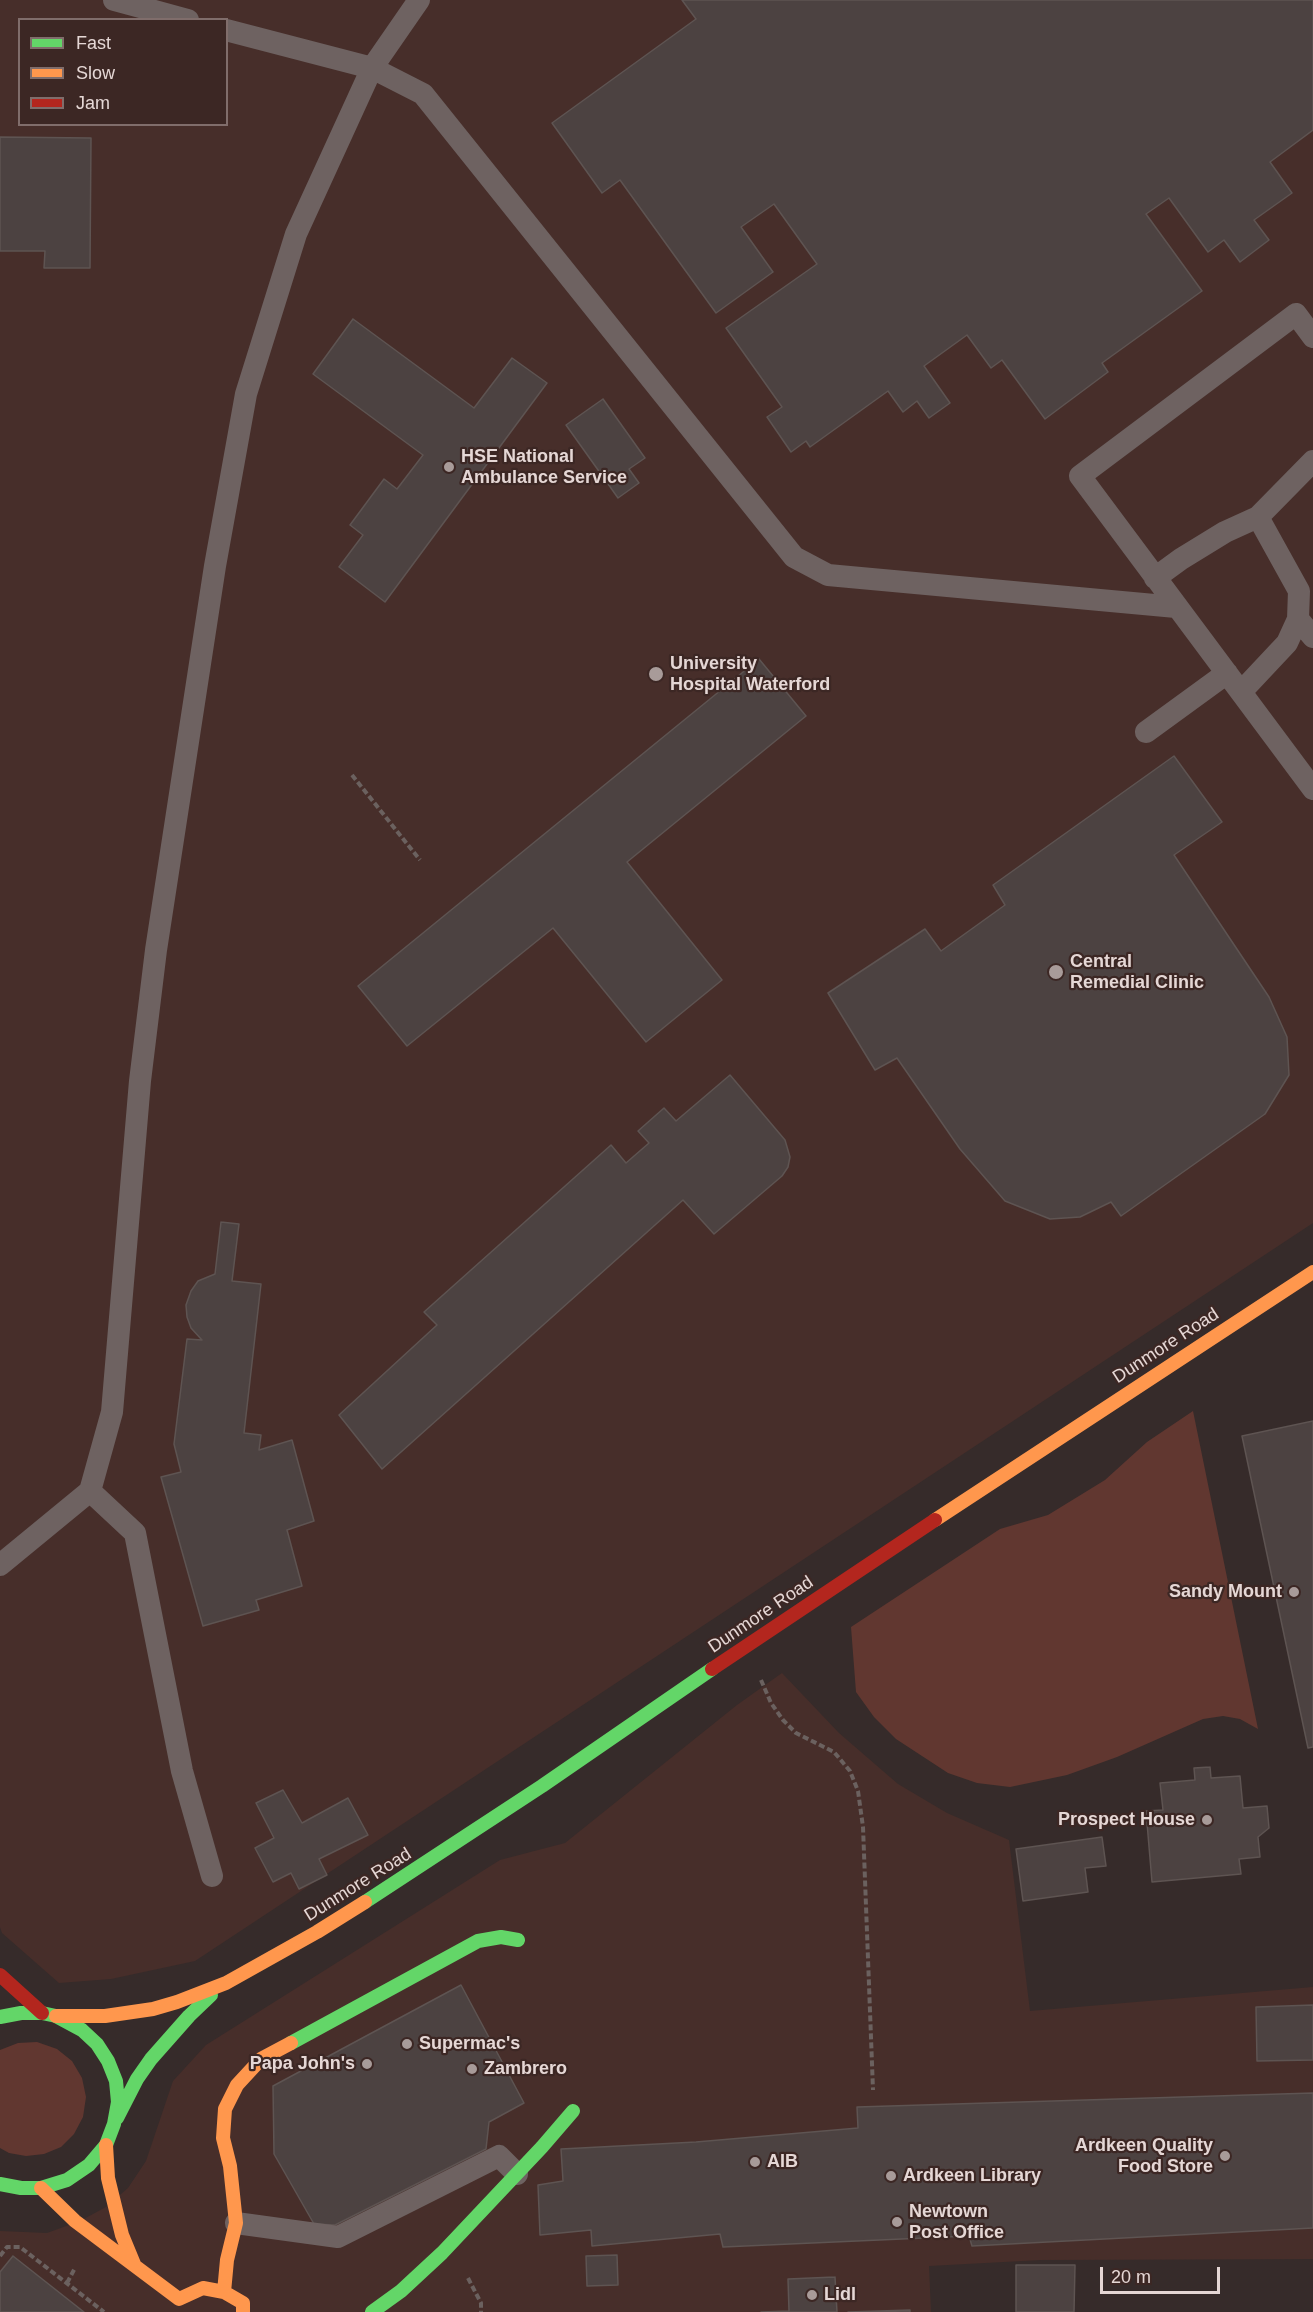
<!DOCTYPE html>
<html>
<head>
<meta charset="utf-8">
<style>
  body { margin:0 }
  #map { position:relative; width:1313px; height:2312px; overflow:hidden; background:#362b2a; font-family:Helvetica,sans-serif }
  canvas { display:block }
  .legend { position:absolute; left:18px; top:18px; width:210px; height:108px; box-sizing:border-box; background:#3c2724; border:2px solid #806d6b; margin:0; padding:8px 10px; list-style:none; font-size:18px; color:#e5d7d5 }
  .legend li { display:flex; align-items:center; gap:12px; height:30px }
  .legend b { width:30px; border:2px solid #806d6b }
  .scale { position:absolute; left:1100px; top:2267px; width:120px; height:27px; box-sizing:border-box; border:3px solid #e5d7d5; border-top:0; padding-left:8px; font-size:18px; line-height:21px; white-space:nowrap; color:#e5d7d5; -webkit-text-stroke:4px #3c2724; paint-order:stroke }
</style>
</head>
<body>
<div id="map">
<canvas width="1313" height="2312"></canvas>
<ul class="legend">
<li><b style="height:8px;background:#63d668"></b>Fast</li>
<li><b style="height:8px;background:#ff974d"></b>Slow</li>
<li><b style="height:8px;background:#b3261e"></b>Jam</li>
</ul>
<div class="scale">20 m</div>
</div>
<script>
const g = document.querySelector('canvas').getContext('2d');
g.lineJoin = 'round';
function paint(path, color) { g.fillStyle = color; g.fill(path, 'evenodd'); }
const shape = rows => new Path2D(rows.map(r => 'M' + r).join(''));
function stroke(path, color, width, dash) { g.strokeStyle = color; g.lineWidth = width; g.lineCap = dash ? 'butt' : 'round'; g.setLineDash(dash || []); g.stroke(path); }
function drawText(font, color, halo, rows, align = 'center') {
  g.font = font + ' Helvetica,sans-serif'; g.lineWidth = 4.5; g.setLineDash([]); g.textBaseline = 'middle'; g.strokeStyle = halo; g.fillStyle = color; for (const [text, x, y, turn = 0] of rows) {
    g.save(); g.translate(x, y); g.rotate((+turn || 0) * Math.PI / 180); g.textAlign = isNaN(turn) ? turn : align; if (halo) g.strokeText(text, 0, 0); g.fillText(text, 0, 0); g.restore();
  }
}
paint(shape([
  [0,0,1313,0,1313,1223,195,1961,111,1979,59,1983,2,1933,0,1927],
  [20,20,226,20,226,124,20,124],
  [782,1673,839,1733,898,1784,947,1813,1009,1840,1030,2011,1313,1987,1313,2259,1041,2260,929,2266,931,2312,0,2312,0,2231,47,2233,80,2221,106,2207,128,2188,146,2161,173,2081,206,2045,500,1860,565,1843,737,1705]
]), '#472e2a');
paint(shape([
  [1193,1411,1258,1729,1240,1719,1223,1716,1203,1719,1117,1757,1067,1775,1010,1787,977,1783,948,1773,896,1739,874,1717,856,1692,851,1627,1000,1529,1048,1515,1105,1480,1147,1442],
  [37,2042,57,2049,72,2061,82,2078,86,2097,83,2117,74,2134,61,2147,44,2154,26,2156,9,2153,0,2148,0,2050,18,2043]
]), '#613730');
const building = shape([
  [682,0,1313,0,1313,130,1270,162,1292,193,1254,220,1269,240,1240,262,1224,240,1208,252,1169,198,1146,214,1202,291,1102,363,1108,372,1045,419,1002,360,991,368,967,335,924,366,950,403,929,418,917,401,903,412,888,391,810,447,806,441,791,452,767,417,782,407,726,328,817,264,774,204,741,227,773,272,716,313,620,180,602,193,552,123,696,19,682,0],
  [0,137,91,138,90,268,44,268,45,251,0,251,0,137],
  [353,319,474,408,512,358,547,383,385,602,339,567,363,535,350,525,384,479,397,489,423,455,313,374,353,319],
  [603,399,645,458,629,469,639,483,618,498,566,425,603,399],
  [759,659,806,716,627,862,722,980,646,1042,553,928,407,1046,358,986,759,659],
  [1174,756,1222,822,1174,855,1269,997,1287,1037,1289,1075,1265,1114,1121,1216,1111,1202,1080,1217,1050,1219,1005,1201,960,1149,897,1058,875,1070,828,993,925,929,941,951,1005,905,993,885,1174,756],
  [730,1075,785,1140,790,1157,788,1167,782,1176,714,1234,683,1200,382,1469,339,1415,437,1325,424,1312,611,1145,626,1163,649,1143,638,1131,664,1108,676,1121,730,1075],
  [221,1222,239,1224,232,1281,261,1284,244,1433,261,1435,259,1450,292,1440,314,1521,287,1530,302,1586,256,1600,259,1610,203,1626,161,1477,181,1472,174,1444,187,1339,202,1340,191,1328,187,1317,186,1305,191,1291,198,1281,215,1274,221,1222],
  [1313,1421,1313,1747,1308,1748,1242,1436,1313,1421],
  [1210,1767,1211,1778,1240,1776,1243,1808,1267,1806,1269,1828,1258,1837,1260,1857,1239,1859,1241,1874,1152,1882,1146,1811,1163,1810,1160,1783,1195,1780,1194,1768,1210,1767],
  [283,1790,302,1823,348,1798,368,1835,319,1859,327,1875,299,1889,291,1873,273,1882,255,1848,274,1838,256,1803,283,1790],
  [1102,1837,1106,1866,1085,1868,1088,1892,1023,1901,1016,1849,1102,1837],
  [461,1985,524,2103,489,2122,486,2149,335,2225,314,2224,274,2154,273,2086,461,1985],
  [1313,2005,1313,2060,1257,2061,1256,2007,1313,2005],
  [1313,2093,1313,2228,972,2246,969,2236,723,2247,720,2234,592,2246,591,2230,540,2235,538,2185,563,2181,561,2149,696,2142,858,2128,857,2107,1313,2093],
  [617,2255,618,2285,587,2286,586,2256,617,2255],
  [13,2256,84,2312,0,2312,0,2272,13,2256],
  [1016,2265,1075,2265,1074,2312,1016,2312,1016,2265],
  [835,2277,837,2312,761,2312,789,2311,788,2279,835,2277],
  [910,2310,910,2312,848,2312,910,2310]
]);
paint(building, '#4c4241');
stroke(building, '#5e5452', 1.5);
stroke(shape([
  [352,775,420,860],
  [761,1680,771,1703,783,1720,796,1733,834,1752,850,1771,858,1791,863,1827,873,2090],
  [0,2256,7,2247,20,2247,104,2312],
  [468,2278,481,2303,481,2312],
  [67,2283,75,2268]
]), '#6b615f', 4, [6, 3]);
stroke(shape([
  [114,0,188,20],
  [226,30,372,68,423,94,794,557,828,575,1176,607],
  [1313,337,1296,314,1080,476,1313,789],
  [1155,578,1181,559,1225,532,1258,517,1313,461],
  [1298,619,1313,637],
  [1241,692,1287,643,1298,619,1299,591,1258,517],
  [1146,732,1227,673],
  [0,1565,90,1491],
  [212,1876,182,1771,135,1533,90,1491,112,1412,140,1081,156,950,215,566,246,394,296,234,372,68,419,0],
  [236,2223,338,2237,499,2156,517,2174]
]), '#6e6261', 22);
stroke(shape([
  [365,1902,542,1786,712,1669],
  [0,2017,21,2013,42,2013,56,2016,82,2030,97,2044,108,2061,116,2081,118,2102,114,2124,106,2145,89,2165,67,2180,41,2188,21,2188,0,2184],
  [291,2043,478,1941,501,1937,518,1940],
  [117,2118,137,2079,151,2059,189,2016,211,1995],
  [372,2312,401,2291,442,2253,542,2147,573,2111]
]), '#63d668', 14);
stroke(shape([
  [935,1520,1313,1272],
  [56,2016,105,2016,153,2009,177,2002,226,1983,317,1932,365,1902],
  [106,2145,108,2178,122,2235,134,2264],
  [41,2188,75,2221,179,2299,203,2288,224,2292],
  [243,2312,243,2303,224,2292,227,2260,236,2223,230,2166,223,2138,225,2109,237,2085,261,2059,291,2043]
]), '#ff974d', 14);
stroke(shape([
  [712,1669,935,1520],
  [0,1975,42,2013]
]), '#b3261e', 14);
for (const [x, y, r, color] of [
  [449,467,6,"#a89b99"],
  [656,674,8,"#a89b99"],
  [1056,972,8,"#a89b99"],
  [1294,1592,6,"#a89b99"],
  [1207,1820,6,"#a89b99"],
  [407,2044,6,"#a89b99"],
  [367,2064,6,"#a89b99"],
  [472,2069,6,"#a89b99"],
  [1225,2156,6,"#a89b99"],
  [755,2162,6,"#a89b99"],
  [891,2176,6,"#a89b99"],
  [897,2222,6,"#a89b99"],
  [812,2295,6,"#a89b99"]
]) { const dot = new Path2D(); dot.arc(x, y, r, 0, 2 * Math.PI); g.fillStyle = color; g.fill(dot); stroke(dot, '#3c2724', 2); }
drawText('bold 18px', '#e5d7d5', '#3c2724', [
  ["HSE National",461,457],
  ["Ambulance Service",461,478],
  ["University",670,664],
  ["Hospital Waterford",670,685],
  ["Central",1070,962],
  ["Remedial Clinic",1070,983],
  ["Sandy Mount",1282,1592,"right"],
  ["Prospect House",1195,1820,"right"],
  ["Supermac's",419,2044],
  ["Papa John's",355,2064,"right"],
  ["Zambrero",484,2069],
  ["Ardkeen Quality",1213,2146,"right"],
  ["Food Store",1213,2167,"right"],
  ["AIB",767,2162],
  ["Ardkeen Library",903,2176],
  ["Newtown",909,2212],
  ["Post Office",909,2233],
  ["Lidl",824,2295]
], 'left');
drawText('18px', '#e5d7d5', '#3c2724', [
  ["Dunmore Road",1166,1346,-33],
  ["Dunmore Road",761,1615,-34],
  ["Dunmore Road",358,1885,-32]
]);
</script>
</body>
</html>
